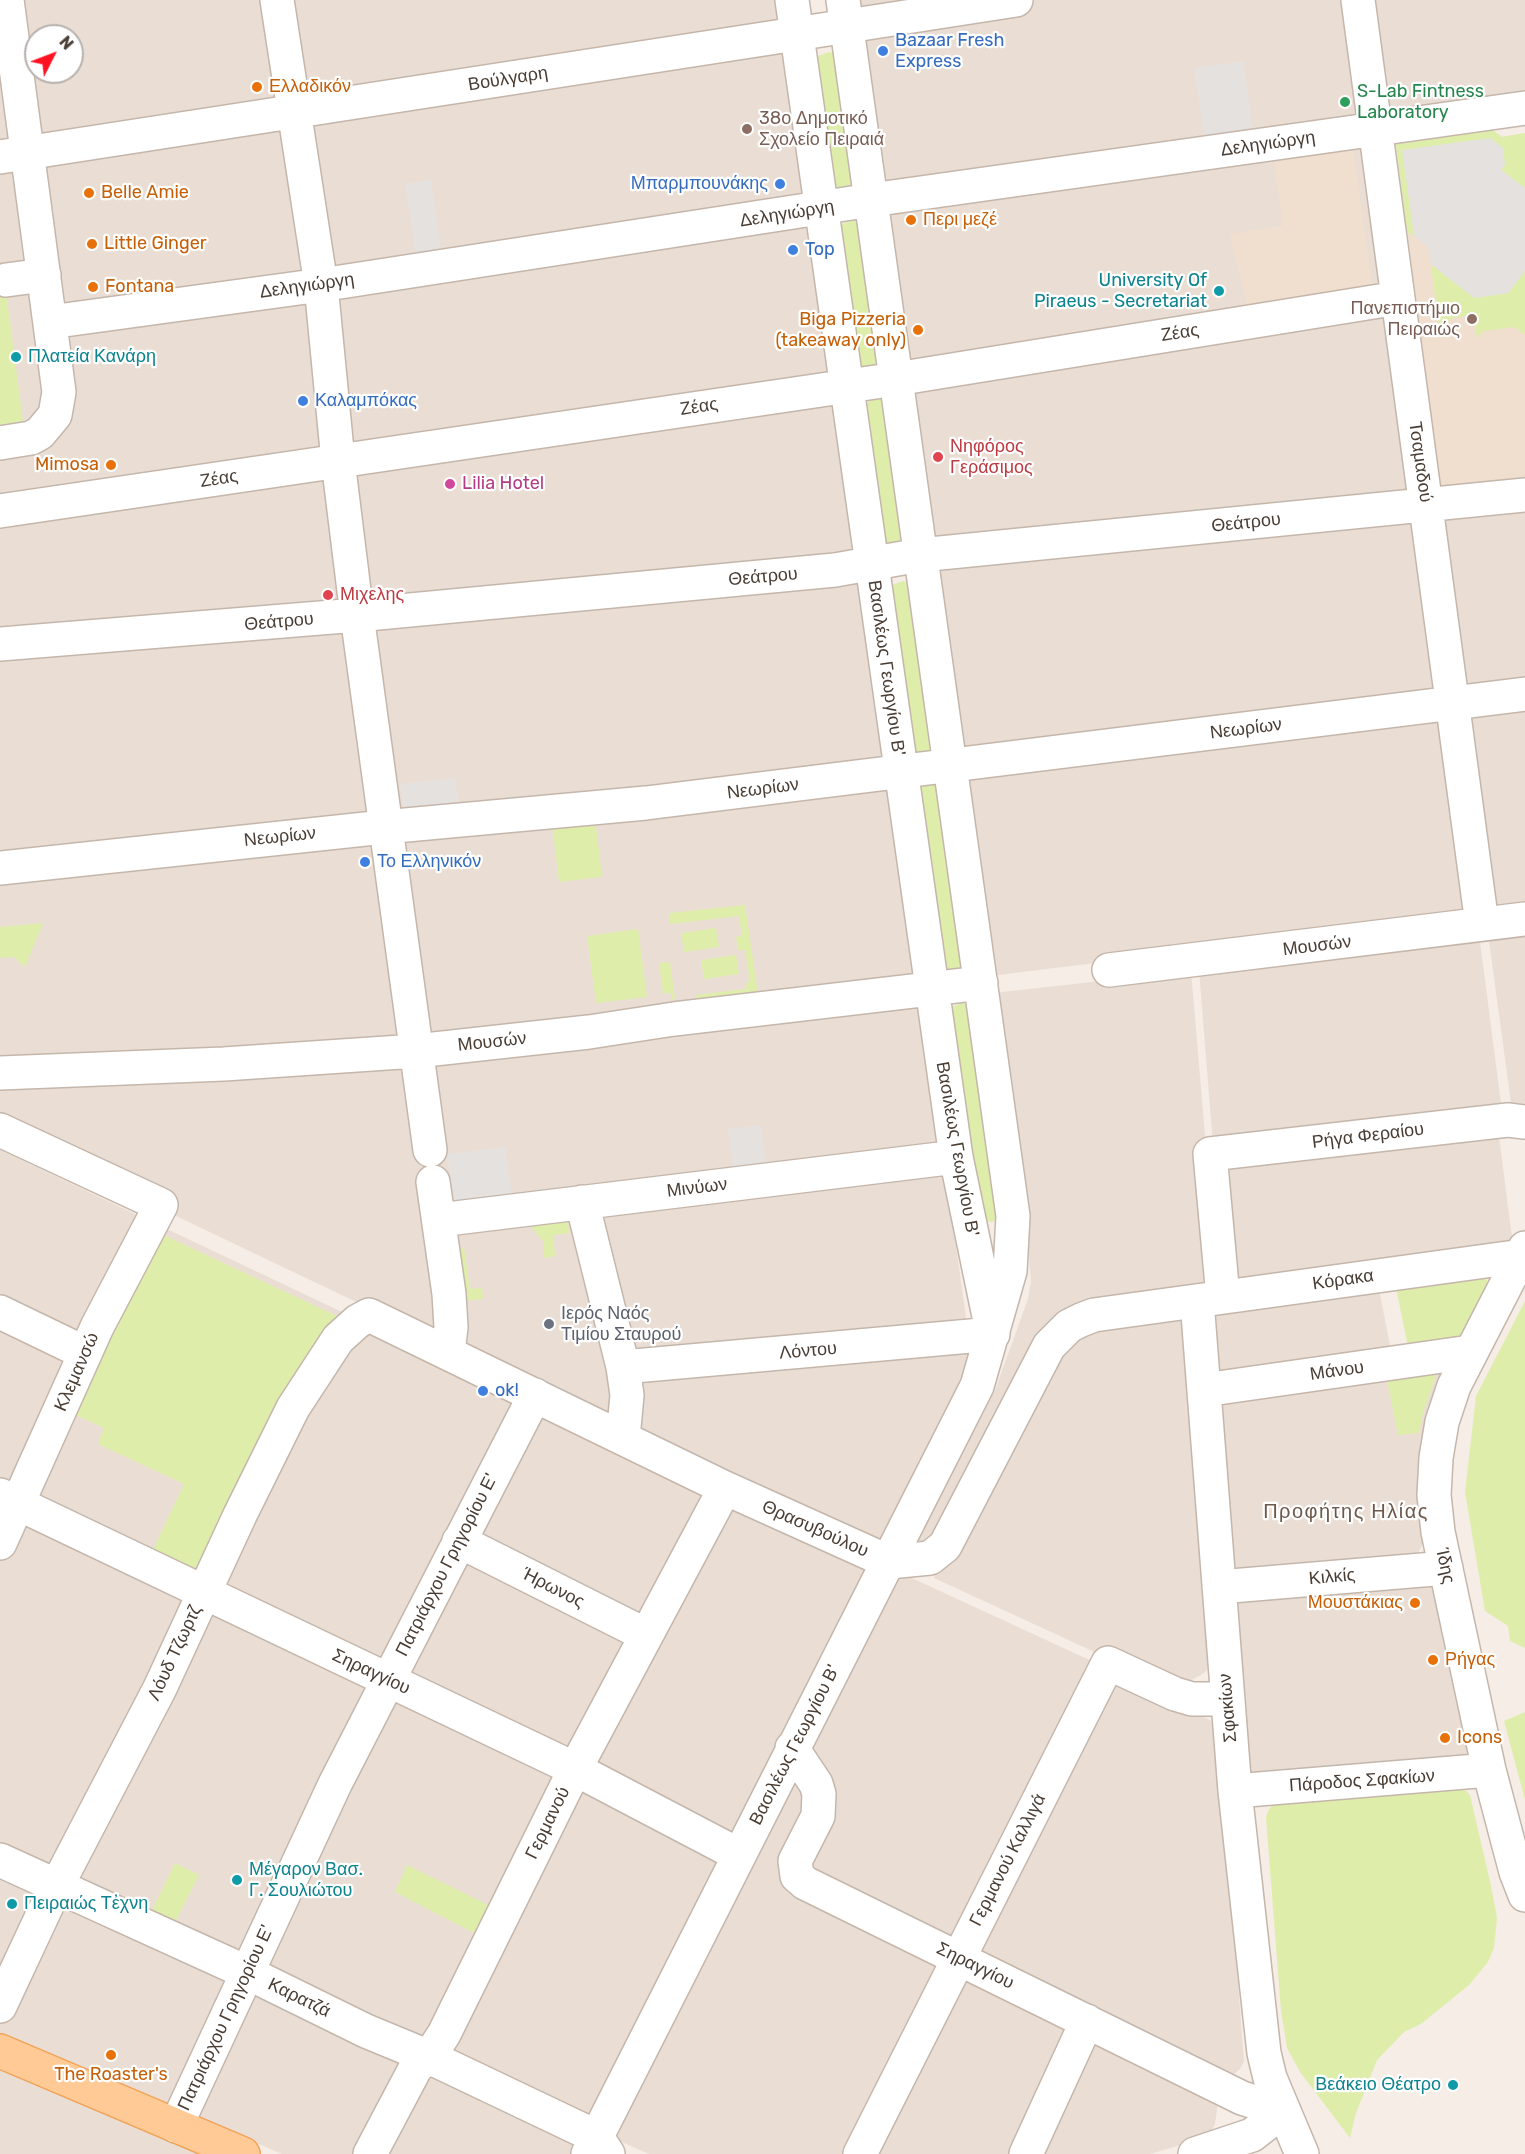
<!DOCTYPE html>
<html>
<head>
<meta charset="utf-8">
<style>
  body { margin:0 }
  #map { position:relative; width:1525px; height:2154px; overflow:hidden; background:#f5ede6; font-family:Rubik,sans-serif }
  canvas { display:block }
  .north { position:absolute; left:24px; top:24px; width:60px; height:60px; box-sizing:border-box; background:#fff; border:2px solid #b6b1ae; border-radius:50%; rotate:48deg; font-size:16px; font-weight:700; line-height:24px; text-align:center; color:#493d34 }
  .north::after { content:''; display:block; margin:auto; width:21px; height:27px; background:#ff1322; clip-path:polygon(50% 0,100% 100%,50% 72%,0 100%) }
</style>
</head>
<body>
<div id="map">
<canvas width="1525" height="2154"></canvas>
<div class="north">N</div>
</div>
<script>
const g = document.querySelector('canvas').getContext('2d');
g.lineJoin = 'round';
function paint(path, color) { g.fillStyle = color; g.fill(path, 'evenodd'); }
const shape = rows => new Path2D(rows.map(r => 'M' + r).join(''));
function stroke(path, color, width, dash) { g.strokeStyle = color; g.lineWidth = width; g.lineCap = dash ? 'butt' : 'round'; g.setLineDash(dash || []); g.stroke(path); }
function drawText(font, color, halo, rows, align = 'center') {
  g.font = font + ' Rubik,sans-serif'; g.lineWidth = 4.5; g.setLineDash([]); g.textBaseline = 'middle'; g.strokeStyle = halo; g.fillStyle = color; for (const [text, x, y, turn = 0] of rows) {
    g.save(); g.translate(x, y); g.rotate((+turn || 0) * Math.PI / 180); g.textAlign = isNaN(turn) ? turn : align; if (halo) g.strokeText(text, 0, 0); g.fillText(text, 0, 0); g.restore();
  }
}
paint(shape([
  [0,0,783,0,837,384,0,506],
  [36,36,72,36,72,72,36,72],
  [855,0,1525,0,1525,100,881,191],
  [1368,141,1388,294,906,370,884,208],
  [1390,309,1414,503,932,551,908,383],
  [838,395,861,562,365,608,346,472],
  [331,477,347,609,0,638,0,525],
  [1525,506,1525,687,1461,695,1437,517],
  [1417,517,1440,697,960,752,934,566],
  [864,578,970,1347,962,1380,876,1550,0,1132,0,651],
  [1525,707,1525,909,1490,913,1464,715],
  [1443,715,1469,917,990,976,962,773],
  [1525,929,1525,1109,1512,1111,1488,933],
  [1479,934,1502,1111,1213,1144,1199,970],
  [1191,971,1206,1147,1212,1287,1092,1304,936,1539,915,1545,994,1393,1028,1299,1031,1280,1028,1247,993,993],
  [1498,1129,1513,1245,1231,1284,1220,1161],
  [0,1150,870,1562,570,2154,282,2154,0,2033],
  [1379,1289,1391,1351,1215,1376,1211,1312],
  [1187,1314,1210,1666,1204,1673,1188,1682,1101,1655,934,1578,935,1568,1058,1352,1086,1330],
  [1440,1371,1442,1375,1424,1541,1418,1553,1236,1570,1232,1567,1217,1400],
  [901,1573,1096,1663,954,1946,804,1866,811,1749],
  [1432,1583,1468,1751,1463,1758,1246,1776,1233,1599],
  [1113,1675,1210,1720,1219,1731,1244,2062,1239,2070,1231,2076,972,1955],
  [797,1782,808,1797,786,1853,945,1961,849,2154,649,2154,615,2139,792,1785],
  [964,1970,1074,2024,1013,2154,871,2154],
  [1093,2034,1219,2095,1215,2124,1210,2133,1201,2139,1150,2154,1038,2154],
  [0,2068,203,2154,0,2154]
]), '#eaded4');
paint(shape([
  [1491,129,1502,137,1525,133,1525,481,1441,491,1396,144],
  [1353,150,1373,291,1249,311,1230,234,1283,226,1274,161]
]), '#f0dfce');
paint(shape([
  [829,52,835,53,853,187,837,189,832,185,814,61,818,56],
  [1491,129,1502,137,1525,133,1525,188,1501,170,1403,150,1414,236,1407,232,1396,144],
  [853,220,858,222,879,367,862,369,857,365,838,229,842,224],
  [1431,264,1474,298,1508,293,1525,271,1525,335,1515,327,1483,331,1477,339,1475,323,1465,316,1452,318,1444,327,1439,328],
  [6,291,23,422,0,425,0,292],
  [872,399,883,400,903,543,886,545,881,541,863,407],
  [903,581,909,583,932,752,915,754,889,590,892,585],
  [936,781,963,971,946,973,920,784],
  [595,818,602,877,559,882,552,823],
  [745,905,759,1000,698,1006,696,995,745,989,745,983,750,982,745,950,738,950,736,937,742,936,739,916,670,924,669,913],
  [43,923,25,967,14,957,0,958,0,927],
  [716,928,719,947,684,952,681,933],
  [638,929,647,997,596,1003,587,936],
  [736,955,739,974,704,979,701,960],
  [670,962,675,999,672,999,671,993,663,994,659,963],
  [962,1003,968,1005,997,1219,992,1222,981,1221,951,1007],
  [567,1220,570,1233,553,1235,555,1256,544,1258,544,1242,530,1226],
  [155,1231,339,1317,303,1360,279,1402,195,1575,151,1554,184,1484,98,1444,104,1428,69,1412],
  [464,1248,470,1289,482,1288,483,1299,462,1301,453,1249],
  [1484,1276,1487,1280,1487,1289,1459,1341,1408,1347,1396,1288],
  [1525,1301,1525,1648,1510,1641,1508,1626,1485,1611,1465,1492,1476,1396],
  [1437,1373,1423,1413,1419,1433,1398,1435,1387,1380],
  [1525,1712,1525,1800,1504,1721],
  [1461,1786,1470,1795,1491,1886,1497,1918,1494,1948,1488,1962,1469,1985,1421,2024,1404,2032,1377,2060,1356,2113,1350,2138,1300,2072,1287,2048,1281,2011,1266,1817,1268,1811,1273,1803],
  [175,1863,199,1875,172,1928,149,1917],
  [407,1865,490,1906,476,1934,395,1892]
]), '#deeeaa');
paint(shape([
  [1243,61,1254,136,1205,143,1194,68],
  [1490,138,1503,148,1505,165,1501,170,1525,188,1525,271,1508,293,1474,298,1431,264,1428,247,1414,236,1402,150],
  [431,180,441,252,416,256,405,184],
  [455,778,460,814,405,820,400,784],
  [761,1125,766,1167,733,1170,728,1129],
  [505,1147,512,1196,455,1203,447,1154]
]), '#e5e1df');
const minor = shape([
  [277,0,321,285,338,461,357,615,430,1150],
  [792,0,956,1157,991,1326],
  [1358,0,1482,924],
  [0,157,1016,0],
  [6,280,44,275],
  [50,322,321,285,871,200,1525,108],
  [0,443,31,438,40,433,55,415,59,392,7,0],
  [0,511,896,379,1398,298],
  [0,644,357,615,835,570,920,555,1525,495],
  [0,868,384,827,646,803,1525,694],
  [1109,970,1525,919],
  [0,1073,224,1064,416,1051,589,1032,674,1019,981,983],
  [0,1130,161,1205,97,1327,0,1543],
  [433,1182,449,1294,451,1327,448,1353],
  [582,1202,623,1367,627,1395,623,1438],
  [439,1220,956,1157],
  [1525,1248,1454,1386,1442,1422,1436,1458,1434,1495,1438,1532,1489,1770,1516,1872,1525,1895],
  [1223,1297,1210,1154,1508,1120,1525,1122],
  [1197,1301,1235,1791,1264,2053,1270,2078,1302,2154],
  [0,1312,85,1353],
  [623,1367,993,1334],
  [1204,1390,1470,1352],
  [0,1495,575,1769,739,1855],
  [459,1541,646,1635],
  [1219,1587,1446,1568],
  [792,1748,816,1784,819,1794,818,1816,795,1861,797,1876,805,1883,1242,2098,1283,2111],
  [1235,1791,1489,1770],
  [0,1860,246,1972,366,2031,429,2057,597,2137,608,2154],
  [0,2006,50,1899,160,1688,240,1515,293,1408,338,1339,358,1321,369,1315,725,1488,889,1562,930,1558,945,1546,1049,1346,1069,1326,1081,1320,1094,1315,1522,1256],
  [176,2126,335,1784,535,1395],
  [370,2154,416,2067,429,2057,444,2034,575,1769,725,1488],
  [588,2154,977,1386,1010,1271,1013,1216,843,0],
  [860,2154,1108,1663,1175,1694,1192,1699,1228,1699],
  [1026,2154,1087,2021],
  [1195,2154,1252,2135,1283,2111]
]);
const major = shape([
  [0,2051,243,2154]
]);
stroke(minor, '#c5b6ab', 36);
stroke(major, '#f1a358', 36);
stroke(minor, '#fff', 33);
stroke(major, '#ffca95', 33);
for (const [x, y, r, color] of [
  [883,51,6,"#3f7fe0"],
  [257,87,6,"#e8710a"],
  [1345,102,6,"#2e9e5b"],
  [747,129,6,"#8d6e63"],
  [780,184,6,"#3f7fe0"],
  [89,193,6,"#e8710a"],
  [911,220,6,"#e8710a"],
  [92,244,6,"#e8710a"],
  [793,250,6,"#3f7fe0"],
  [93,287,6,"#e8710a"],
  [1219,291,6,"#0f9aa8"],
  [1472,319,6,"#8d6e63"],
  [918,330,6,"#e8710a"],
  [16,357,6,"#0f9aa8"],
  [303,401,6,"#3f7fe0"],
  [938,457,6,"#e0444e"],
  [111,465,6,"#e8710a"],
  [450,484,6,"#d1479c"],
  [328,595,6,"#e0444e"],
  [365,862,6,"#3f7fe0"],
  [549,1324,6,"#6b7280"],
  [483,1391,6,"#3f7fe0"],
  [1415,1603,6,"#e8710a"],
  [1433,1660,6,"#e8710a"],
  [1445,1738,6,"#e8710a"],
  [237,1880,6,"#0f9aa8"],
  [12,1904,6,"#0f9aa8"],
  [111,2055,6,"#e8710a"],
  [1453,2085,6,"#0f9aa8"]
]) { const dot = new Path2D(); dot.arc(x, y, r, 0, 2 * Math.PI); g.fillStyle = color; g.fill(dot); stroke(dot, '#fff', 2); }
drawText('18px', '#366cbe', '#fff', [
  ["Bazaar Fresh",895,41],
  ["Express",895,62],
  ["Μπαρμπουνάκης",768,184,"right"],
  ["Top",805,250],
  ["Καλαμπόκας",315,401],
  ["Το Ελληνικόν",377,862],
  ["ok!",495,1391]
], 'left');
drawText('18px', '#493d34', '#fff', [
  ["Βούλγαρη",508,79,-9],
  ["Δεληγιώργη",1268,144,-8],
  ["Δεληγιώργη",787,214,-9],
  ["Δεληγιώργη",307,286,-8],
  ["Ζέας",1180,333,-9],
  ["Ζέας",699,407,-9],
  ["Τσαμαδού",1420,462,82],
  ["Ζέας",219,479,-9],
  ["Θεάτρου",1246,523,-6],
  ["Θεάτρου",763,577,-5],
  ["Θεάτρου",279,622,-5],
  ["Βασιλέως Γεωργίου Β'",886,668,82],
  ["Νεωρίων",1246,729,-7],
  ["Νεωρίων",763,789,-7],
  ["Νεωρίων",280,837,-6],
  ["Μουσών",1317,946,-7],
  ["Μουσών",492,1042,-6],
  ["Ρήγα Φεραίου",1368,1136,-7],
  ["Βασιλέως Γεωργίου Β'",957,1149,80],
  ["Μινύων",697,1188,-7],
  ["Κόρακα",1343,1280,-8],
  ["Λόντου",808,1351,-5],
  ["Μάνου",1337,1371,-8],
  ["Κλεμανσώ",77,1372,-66],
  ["Θρασυβούλου",815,1529,24],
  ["Πατριάρχου Γρηγορίου Ε'",447,1565,-63],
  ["Ίδης",1445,1566,78],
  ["Κιλκίς",1332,1577,-5],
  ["Ήρωνος",553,1588,27],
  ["Λόυδ Τζωρτζ",175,1653,-65],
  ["Σηραγγίου",371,1672,25],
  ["Σφακίων",1228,1708,-95],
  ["Βασιλέως Γεωργίου Β'",795,1745,-63],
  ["Πάροδος Σφακίων",1362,1781,-4],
  ["Γερμανού",548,1823,-64],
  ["Γερμανού Καλλιγά",1008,1860,-63],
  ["Σηραγγίου",975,1966,26],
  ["Καρατζά",299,1998,26],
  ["Πατριάρχου Γρηγορίου Ε'",226,2018,-65]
]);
drawText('18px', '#c56008', '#fff', [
  ["Ελλαδικόν",269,87],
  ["Belle Amie",101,193],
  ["Περι μεζέ",923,220],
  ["Little Ginger",104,244],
  ["Fontana",105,287],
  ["Biga Pizzeria",906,320,"right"],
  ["(takeaway only)",906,341,"right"],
  ["Mimosa",99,465,"right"],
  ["Μουστάκιας",1403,1603,"right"],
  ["Ρήγας",1445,1660],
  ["Icons",1457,1738],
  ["The Roaster's",111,2075,"center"]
], 'left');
drawText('18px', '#27864d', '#fff', [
  ["S-Lab Fintness",1357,92],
  ["Laboratory",1357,113]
], 'left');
drawText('18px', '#785e54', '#fff', [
  ["38ο Δημοτικό",759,119],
  ["Σχολείο Πειραιά",759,140],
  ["Πανεπιστήμιο",1460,309,"right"],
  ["Πειραιώς",1460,330,"right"]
], 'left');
drawText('18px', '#0d838f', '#fff', [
  ["University Of",1207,281,"right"],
  ["Piraeus - Secretariat",1207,302,"right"],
  ["Πλατεία Κανάρη",28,357],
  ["Μέγαρον Βασ.",249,1870],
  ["Γ. Σουλιώτου",249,1891],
  ["Πειραιώς Τἐχνη",24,1904],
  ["Βεάκειο Θέατρο",1441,2085,"right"]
], 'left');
drawText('18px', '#be3a42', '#fff', [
  ["Νηφόρος",950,447],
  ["Γεράσιμος",950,468],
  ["Μιχελης",340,595]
], 'left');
drawText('18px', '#b23c85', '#fff', [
  ["Lilia Hotel",462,484]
], 'left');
drawText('18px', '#5b616d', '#fff', [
  ["Ιερός Ναός",561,1314],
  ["Τιμίου Σταυρού",561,1335]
], 'left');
g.letterSpacing = '1.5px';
drawText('20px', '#6d584a', '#fff', [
  ["Προφήτης Ηλίας",1346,1512]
]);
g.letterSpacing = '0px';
</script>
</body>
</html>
